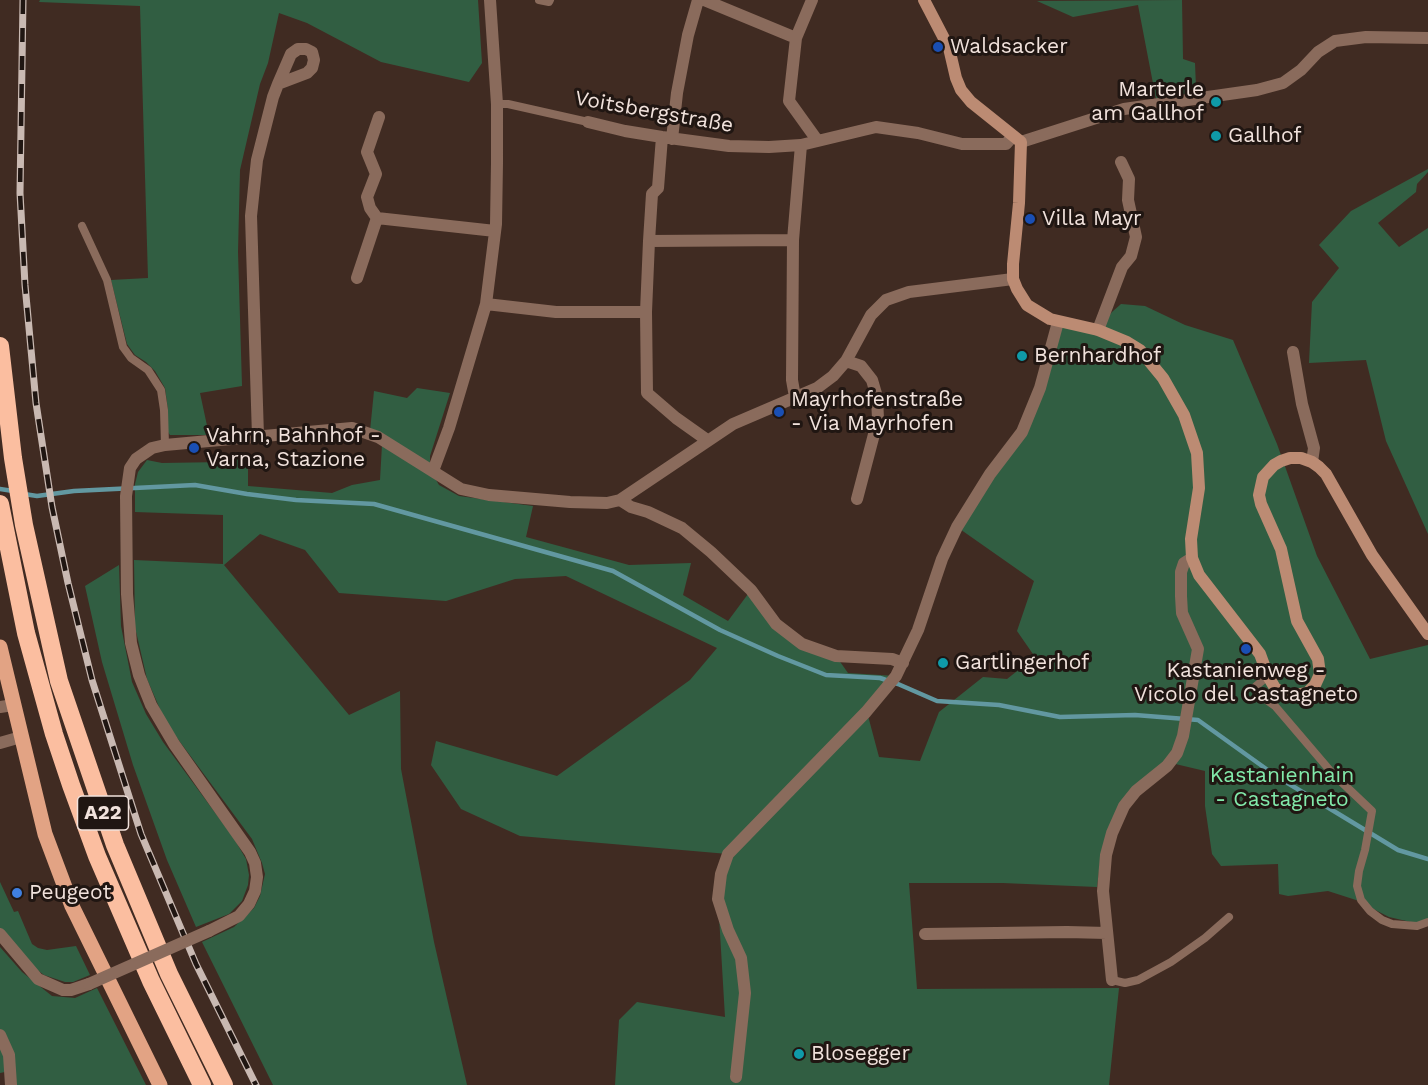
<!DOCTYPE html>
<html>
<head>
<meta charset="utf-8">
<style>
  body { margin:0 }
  canvas { display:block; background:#402b22 }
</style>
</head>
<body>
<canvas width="1428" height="1085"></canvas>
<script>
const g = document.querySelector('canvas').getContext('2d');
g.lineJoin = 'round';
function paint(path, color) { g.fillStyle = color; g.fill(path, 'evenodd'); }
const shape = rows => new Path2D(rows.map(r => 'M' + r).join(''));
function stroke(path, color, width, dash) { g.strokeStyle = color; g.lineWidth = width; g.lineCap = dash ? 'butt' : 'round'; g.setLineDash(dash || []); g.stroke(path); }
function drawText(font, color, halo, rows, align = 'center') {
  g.font = font + ' "Work Sans",sans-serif'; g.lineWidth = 6; g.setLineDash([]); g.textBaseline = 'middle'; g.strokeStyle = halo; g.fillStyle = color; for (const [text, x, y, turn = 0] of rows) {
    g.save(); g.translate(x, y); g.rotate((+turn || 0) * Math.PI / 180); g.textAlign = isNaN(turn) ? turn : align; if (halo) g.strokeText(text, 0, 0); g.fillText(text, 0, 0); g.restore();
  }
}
paint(shape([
  [40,0,478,0,482,63,469,82,381,62,307,23,279,13,268,63,260,84,240,170,238,252,242,386,200,393,209,435,170,435,168,432,168,410,165,388,155,371,146,362,135,355,127,344,111,280,148,278,140,6,39,2],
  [1182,0,1183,59,1195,63,1196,88,1189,93,1156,99,1138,5,1073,17,1037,1],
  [1428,169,1428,172,1417,184,1416,192,1378,223,1399,247,1428,228,1428,534,1386,441,1366,360,1309,363,1312,302,1339,268,1319,245,1351,211],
  [1121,304,1145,306,1185,325,1233,340,1277,444,1317,556,1370,659,1428,645,1428,926,1389,917,1356,900,1328,891,1288,896,1279,894,1278,864,1221,866,1212,854,1205,806,1205,771,1167,762,1145,777,1101,855,1097,887,1003,883,909,883,917,989,1119,988,1109,1085,615,1085,619,1020,637,1002,725,1017,718,899,728,854,520,836,461,809,431,765,436,741,557,776,690,680,717,648,566,576,515,579,446,601,339,593,305,550,260,534,224,565,349,715,400,691,401,769,434,942,467,1085,273,1085,202,942,234,927,254,908,260,896,265,874,262,863,252,839,166,723,147,679,135,627,134,560,223,564,223,515,135,512,135,484,138,472,147,460,162,463,224,462,248,455,248,486,332,493,352,485,380,480,382,445,370,431,374,391,407,398,417,388,450,393,430,456,430,470,439,485,459,496,533,506,526,537,629,565,691,563,683,595,728,621,751,590,776,624,836,656,848,673,896,676,867,712,879,757,920,761,939,712,983,677,1007,679,1035,657,1017,631,1034,581,957,527,1022,432,1058,322,1098,330,1112,312],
  [119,565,121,626,132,682,146,714,163,742,233,837,246,859,249,875,248,885,242,901,229,914,196,927,167,860,133,765,102,662,85,586],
  [0,882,14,912,18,911,32,944,38,948,47,950,76,946,90,975,73,982,65,982,44,975,32,966,0,929],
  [0,947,22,972,52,996,75,998,97,988,146,1085,16,1085,5,1072,0,1073]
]), '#315e42');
stroke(shape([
  [0,489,13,491],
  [24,494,37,496,74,491,195,485,247,494,296,500,374,504,613,571,720,630,778,656,826,675,880,678,898,684,937,701,999,705,1060,717,1135,715,1198,720,1276,776,1398,850,1428,859]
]), '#6298a1', 4.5);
stroke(shape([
  [539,0,549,2,550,0],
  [497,104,508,104,588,122],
  [82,226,107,280,123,347,131,358,148,370,161,390,164,410,165,445],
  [1268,676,1256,686,1258,694,1275,706,1333,774,1372,811,1365,850,1359,871,1357,886,1361,900,1370,911,1382,920,1392,924,1417,926,1428,922],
  [1112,980,1125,983,1138,980,1171,962,1205,938,1229,917]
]), '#8a6b5c', 8);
stroke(shape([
  [704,0,796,38,789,101,817,140],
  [796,38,812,0],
  [588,122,625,131,662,137,729,146,769,147,801,145,876,127,918,133,962,144,1006,144,1013,136],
  [662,137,658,188,652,194,649,241,646,312,647,393,676,418,707,440],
  [672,139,677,93,688,35,698,0],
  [1021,142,1124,109,1257,90,1283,83,1301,70,1318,52,1335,41,1366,37,1428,38],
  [377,218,370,208,367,197,376,174,367,152,379,117],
  [649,241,793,240],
  [357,278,377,218,495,231],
  [486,304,556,312,646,312],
  [1098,330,1122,267,1131,256,1136,237,1128,200,1129,179,1121,162],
  [1293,352,1302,404,1314,448,1312,462],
  [846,361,861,366,872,380,877,397,878,419,857,499],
  [795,397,792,380,793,240,801,145],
  [258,436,251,216,257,160,273,97,278,84,291,54,298,49,306,49,312,52,314,60,312,68,307,73,278,84],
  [433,471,449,428,486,304,496,224,497,163,497,104,490,0],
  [620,500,631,507,648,512,682,528,711,552,751,590,776,624,802,644,836,656,892,659,903,663],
  [0,707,13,705],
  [0,743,21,737],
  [209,931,239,916,249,904,255,891,257,877,255,863,250,852,174,744,151,705,139,675,131,643,127,594,126,496,130,468,136,459,152,448,165,445,352,428,378,437,461,489,489,495,570,502,607,503,620,500,733,424,817,388,833,376,846,361,871,315,886,300,909,292,1013,279],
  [0,934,38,979,63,990,71,990,89,984],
  [925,934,1067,932,1107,933],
  [1112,980,1103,891,1106,855,1112,833,1124,806,1136,791,1167,766,1177,753,1183,736,1198,649,1182,613,1181,596,1181,572,1184,563,1192,558],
  [0,1035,9,1055,11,1085],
  [736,1077,745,993,741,958,728,930,718,899,721,874,728,854,866,712,896,676,918,630,942,559,957,527,990,474,1022,432,1040,388,1058,322]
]), '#8a6b5c', 12);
stroke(shape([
  [924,0,949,48,956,78,961,90,971,102,1021,142,1019,203,1013,264,1013,279,1017,289,1027,305,1050,319,1098,330,1127,342,1140,350,1163,378,1184,415,1197,453,1199,488,1191,539,1192,558,1199,575,1260,654,1268,676,1275,688,1284,694,1295,695,1307,693,1315,685,1320,674,1318,659,1297,621,1281,549,1261,504,1259,495,1263,477,1274,465,1281,461,1290,458,1301,458,1312,462,1319,467,1326,474,1372,555,1428,634]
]), '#bc8b73', 12);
stroke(shape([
  [0,647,45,834,72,906,160,1085]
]), '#e2a384', 15);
stroke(shape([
  [0,346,13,458,24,525,59,681,115,845,169,974,224,1085],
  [0,504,26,633,54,734,71,785,97,856,151,981,202,1085]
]), '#fbbea0', 18);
const rail = shape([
  [23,0,20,193,25,285,36,403,52,507,68,583,92,680,141,834,196,964,256,1085]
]);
stroke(rail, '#c9b9b2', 7);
stroke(rail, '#201612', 4.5, [14]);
stroke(shape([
  [89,984,209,931]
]), '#8a6b5c', 12);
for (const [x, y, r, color] of [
  [938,47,6,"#1a4fb4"],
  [1216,102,6,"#0f9aa8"],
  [1216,136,6,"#0f9aa8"],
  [1030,219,6,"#1a4fb4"],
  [1022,356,6,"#0f9aa8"],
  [779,412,6,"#1a4fb4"],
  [194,448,6,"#1a4fb4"],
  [1246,649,6,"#1a4fb4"],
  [943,663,6,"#0f9aa8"],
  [17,893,6,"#3f7fe0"],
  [799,1054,6,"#0f9aa8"]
]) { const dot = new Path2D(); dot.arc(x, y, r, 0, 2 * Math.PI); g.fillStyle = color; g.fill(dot); stroke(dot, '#201612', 2); }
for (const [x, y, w] of [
  [103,813,51]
]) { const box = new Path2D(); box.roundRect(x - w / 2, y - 17, w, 34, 4.5); g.fillStyle = '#201612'; g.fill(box); stroke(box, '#f1e2dc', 1.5); }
drawText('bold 20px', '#f1e2dc', null, [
  ["A22",103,813]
]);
drawText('21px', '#f1e2dc', '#201612', [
  ["Waldsacker",950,47],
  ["Marterle",1204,90,"right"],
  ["am Gallhof",1204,114,"right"],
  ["Gallhof",1228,136],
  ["Villa Mayr",1042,219],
  ["Bernhardhof",1034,356],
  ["Mayrhofenstraße",791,400],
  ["- Via Mayrhofen",791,424],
  ["Vahrn, Bahnhof -",206,436],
  ["Varna, Stazione",206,460],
  ["Gartlingerhof",955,663],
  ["Kastanienweg -",1246,671,"center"],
  ["Vicolo del Castagneto",1246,695,"center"],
  ["Peugeot",29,893],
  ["Blosegger",811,1054]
], 'left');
drawText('21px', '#f1e2dc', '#201612', [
  ["Voitsbergstraße",654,112,10]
]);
drawText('21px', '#82e9aa', '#201612', [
  ["Kastanienhain",1282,776],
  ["- Castagneto",1282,800]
]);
</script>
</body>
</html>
